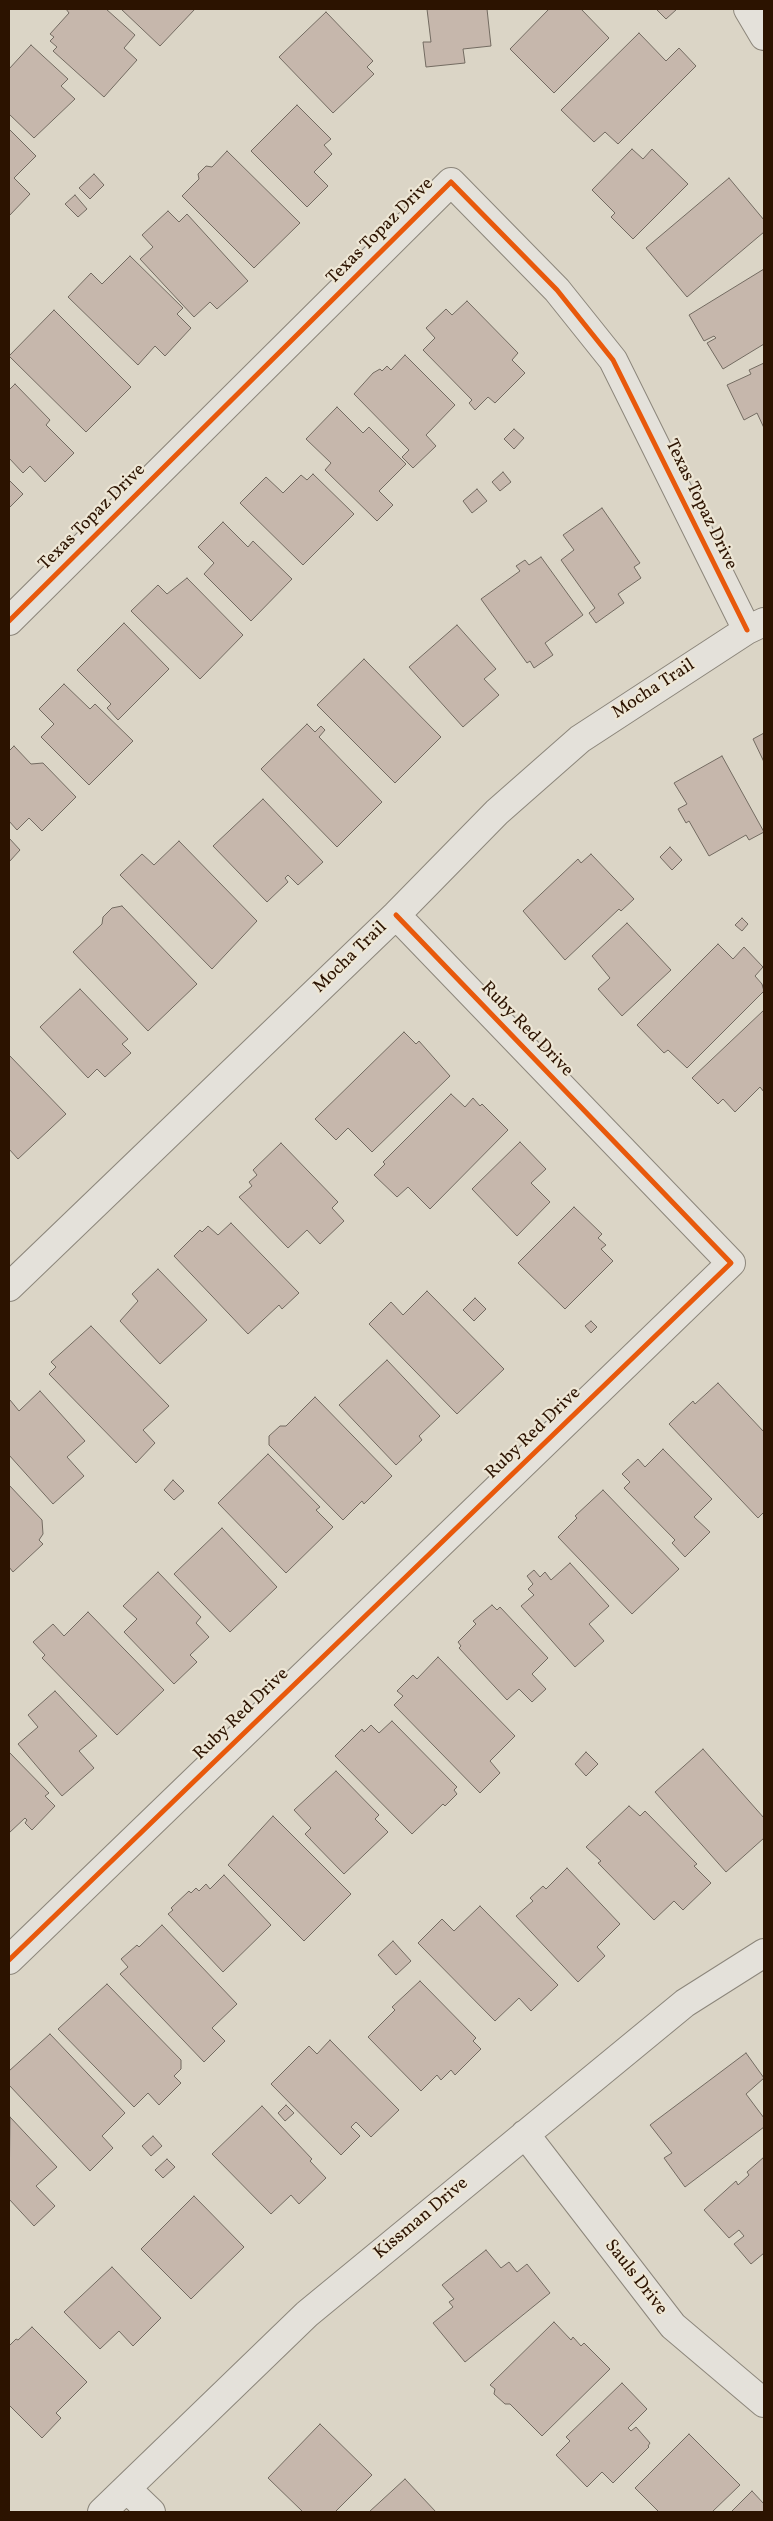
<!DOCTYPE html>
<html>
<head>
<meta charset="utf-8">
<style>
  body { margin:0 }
  #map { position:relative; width:773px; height:2521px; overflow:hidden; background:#dbd5c6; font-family:Vollkorn,serif }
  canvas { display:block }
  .frame { position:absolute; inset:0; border:10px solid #2c1300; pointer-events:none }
</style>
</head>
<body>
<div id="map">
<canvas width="773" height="2521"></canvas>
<div class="frame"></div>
</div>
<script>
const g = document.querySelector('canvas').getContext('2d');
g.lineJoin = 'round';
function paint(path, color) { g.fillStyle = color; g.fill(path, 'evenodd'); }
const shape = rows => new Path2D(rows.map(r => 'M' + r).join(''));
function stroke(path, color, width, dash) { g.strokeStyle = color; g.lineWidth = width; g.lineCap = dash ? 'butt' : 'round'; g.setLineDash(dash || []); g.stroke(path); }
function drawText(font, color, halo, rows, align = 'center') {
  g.font = font + ' Vollkorn,serif'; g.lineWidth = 4.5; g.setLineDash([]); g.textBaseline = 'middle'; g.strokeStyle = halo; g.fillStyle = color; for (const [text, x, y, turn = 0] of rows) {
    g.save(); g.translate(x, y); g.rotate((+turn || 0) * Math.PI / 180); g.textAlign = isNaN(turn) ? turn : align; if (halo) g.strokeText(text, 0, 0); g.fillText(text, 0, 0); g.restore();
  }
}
const building = shape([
  [66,9,106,9,135,35,124,48,137,60,104,97,53,51,57,47,50,41,54,37,50,34,69,13,66,9],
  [121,9,195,9,160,46,121,9],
  [427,9,487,9,491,46,463,49,465,63,426,67,423,42,431,42,427,9],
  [549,9,581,9,609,38,554,93,510,49,549,9],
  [656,9,677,9,666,19,656,9],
  [326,12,373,61,367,67,374,74,333,113,279,57,326,12],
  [639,33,666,61,679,48,696,66,618,144,605,132,594,142,561,110,639,33],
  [31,45,68,79,61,86,75,99,34,138,9,114,9,69,31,45],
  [297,105,331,139,324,145,332,154,314,172,328,186,307,207,251,151,297,105],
  [9,129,36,156,14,178,30,194,9,216,9,129],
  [632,149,643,159,652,149,688,184,633,239,611,217,615,213,592,190,632,149],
  [227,151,300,223,254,268,182,196,199,179,198,174,206,166,212,167,227,151],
  [94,174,104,185,90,199,79,188,94,174],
  [729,178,764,220,764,232,687,297,646,248,729,178],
  [75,195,87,209,78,217,65,204,75,195],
  [168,211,179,222,187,214,248,281,217,309,210,302,194,317,140,259,153,247,142,235,168,211],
  [130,256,183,308,177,314,191,328,165,356,155,346,138,365,68,297,91,273,102,284,130,256],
  [764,269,764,344,723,369,707,343,716,338,714,336,704,341,689,315,764,269],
  [467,301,518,353,512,360,525,373,495,403,488,397,475,410,469,403,472,400,423,350,435,338,426,328,446,309,452,315,467,301],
  [54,310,131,387,86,432,9,356,54,310],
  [405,355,455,405,426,435,436,446,413,468,402,457,409,450,354,394,373,373,380,369,382,371,387,366,391,370,405,355],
  [764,363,764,428,757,413,744,420,727,385,751,374,749,370,764,363],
  [15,384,50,420,46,425,74,453,45,482,30,466,23,473,9,458,9,390,15,384],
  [337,407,363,433,369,427,406,464,379,491,393,505,377,521,325,470,331,463,306,439,337,407],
  [514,429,524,438,514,449,504,439,514,429],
  [503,472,511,482,500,491,492,482,503,472],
  [313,474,354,514,303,565,240,503,266,477,283,493,301,475,307,480,313,474],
  [9,480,23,494,9,508,9,480],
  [477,489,487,501,472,513,463,501,477,489],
  [602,508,640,563,634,567,641,578,618,594,624,603,596,623,589,613,595,608,561,560,574,550,563,535,602,508],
  [223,522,248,547,253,541,292,579,251,621,204,574,214,563,198,547,223,522],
  [541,557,583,615,545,643,553,655,534,668,530,661,527,663,481,599,520,571,516,566,525,560,529,565,541,557],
  [187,578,243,635,200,679,131,611,158,585,167,594,187,578],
  [124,623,169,669,118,720,107,708,111,704,77,670,124,623],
  [457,625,496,669,484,679,499,695,463,727,409,667,457,625],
  [364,659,441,737,395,783,317,705,364,659],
  [64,684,90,709,95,704,133,741,89,785,41,737,54,724,39,709,64,684],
  [307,724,315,732,321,726,325,730,319,737,382,802,337,847,261,769,307,724],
  [764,733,764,762,753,739,764,733],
  [14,746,31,764,43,763,76,797,42,831,29,818,17,830,9,821,9,751,14,746],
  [722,756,764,832,749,840,746,835,709,856,689,821,686,823,678,809,687,804,674,783,722,756],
  [263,799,323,862,298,885,288,875,285,878,288,882,267,902,213,846,263,799],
  [9,838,20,850,9,862,9,838],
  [179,841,257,921,212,969,120,875,142,854,154,865,179,841],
  [670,847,682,860,672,870,660,857,670,847],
  [591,854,634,899,621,911,619,909,565,960,523,911,578,859,581,863,591,854],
  [122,906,197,984,148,1031,73,952,102,924,103,917,112,908,122,906],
  [742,918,748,924,742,931,735,925,742,918],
  [627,923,671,970,622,1016,598,989,610,978,592,956,627,923],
  [718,944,733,959,744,947,763,967,755,976,762,984,764,991,687,1068,668,1050,664,1053,637,1025,718,944],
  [80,989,128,1039,122,1044,131,1053,105,1077,97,1069,88,1078,40,1027,80,989],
  [764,1010,764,1092,760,1087,735,1112,723,1099,718,1104,692,1078,764,1010],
  [404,1032,416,1044,419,1041,450,1076,372,1152,348,1128,336,1140,315,1119,404,1032],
  [9,1055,66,1114,18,1159,9,1149,9,1055],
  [451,1094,465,1107,473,1098,480,1106,482,1104,508,1130,430,1209,408,1187,397,1197,374,1175,385,1164,383,1162,451,1094],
  [520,1142,546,1169,531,1183,550,1202,517,1236,472,1189,520,1142],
  [281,1143,338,1202,332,1208,344,1221,320,1244,307,1230,288,1248,239,1197,252,1186,249,1182,257,1175,253,1170,281,1143],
  [574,1207,602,1234,598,1238,606,1245,601,1249,613,1261,565,1309,518,1263,574,1207],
  [231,1223,299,1293,282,1309,279,1305,248,1334,174,1256,200,1230,202,1232,208,1226,218,1235,231,1223],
  [158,1269,207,1320,160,1364,120,1321,138,1301,132,1294,158,1269],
  [427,1291,504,1369,457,1414,369,1324,391,1302,403,1315,427,1291],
  [475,1298,486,1309,474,1321,463,1310,475,1298],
  [591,1321,597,1327,591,1333,585,1326,591,1321],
  [91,1326,169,1406,143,1430,155,1443,136,1463,49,1374,56,1367,51,1362,91,1326],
  [387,1360,440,1416,419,1436,422,1440,396,1465,339,1405,387,1360],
  [718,1383,764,1432,764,1512,758,1518,669,1424,693,1401,695,1404,718,1383],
  [40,1391,85,1441,67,1457,84,1476,53,1504,9,1455,9,1402,10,1400,19,1411,40,1391],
  [315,1397,392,1476,364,1504,362,1501,343,1520,269,1445,269,1436,280,1426,286,1426,315,1397],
  [663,1449,712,1499,694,1517,710,1532,685,1557,672,1543,675,1540,624,1488,630,1482,622,1474,638,1459,645,1467,663,1449],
  [268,1454,320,1507,316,1510,333,1527,286,1573,218,1503,268,1454],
  [173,1480,184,1491,174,1500,164,1490,173,1480],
  [9,1485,42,1520,43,1534,39,1540,43,1544,13,1572,9,1567,9,1485],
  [603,1490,679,1569,632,1614,558,1537,577,1518,575,1516,603,1490],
  [222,1528,277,1587,230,1632,174,1574,222,1528],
  [570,1563,609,1606,589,1624,604,1641,575,1667,521,1606,534,1595,528,1589,533,1584,527,1576,534,1570,540,1577,545,1572,551,1580,570,1563],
  [158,1572,201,1617,196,1623,209,1637,190,1655,197,1662,174,1684,124,1632,137,1619,123,1606,158,1572],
  [492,1605,497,1610,500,1607,548,1658,532,1674,546,1689,532,1702,519,1689,507,1700,459,1648,461,1646,458,1642,476,1624,473,1621,492,1605],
  [88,1612,164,1690,117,1735,42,1658,45,1655,33,1642,53,1624,64,1636,88,1612],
  [438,1657,515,1736,490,1761,500,1773,480,1793,394,1705,403,1696,397,1691,413,1675,417,1679,438,1657],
  [55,1691,97,1736,79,1751,94,1768,62,1796,18,1744,38,1727,28,1715,55,1691],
  [392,1721,457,1787,454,1790,457,1794,445,1806,443,1804,412,1834,335,1756,362,1729,364,1732,371,1725,379,1733,392,1721],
  [703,1749,764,1818,764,1838,726,1872,655,1792,703,1749],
  [9,1752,49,1793,45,1796,55,1806,32,1830,25,1823,27,1820,25,1818,9,1833,9,1752],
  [586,1752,598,1764,586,1776,575,1764,586,1752],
  [336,1771,379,1815,375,1819,388,1832,344,1874,305,1834,311,1828,294,1810,336,1771],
  [629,1806,640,1816,645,1811,697,1864,694,1866,711,1883,683,1910,674,1901,654,1920,598,1863,601,1861,586,1847,629,1806],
  [273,1816,351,1894,304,1941,228,1865,273,1816],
  [567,1868,620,1924,597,1947,605,1956,578,1982,516,1916,533,1901,530,1898,543,1886,546,1889,567,1868],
  [224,1875,271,1925,223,1972,168,1914,173,1910,171,1908,189,1891,191,1893,196,1888,199,1891,206,1884,210,1889,224,1875],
  [480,1906,558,1985,531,2011,519,1998,495,2021,418,1943,442,1919,454,1931,480,1906],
  [162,1925,237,2004,212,2028,225,2041,204,2062,120,1974,128,1967,121,1959,137,1945,139,1947,162,1925],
  [393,1941,411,1961,396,1975,378,1955,393,1941],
  [420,1981,476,2038,473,2041,481,2049,455,2075,451,2070,441,2080,437,2075,421,2091,368,2037,395,2010,392,2007,420,1981],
  [107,1984,181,2060,181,2069,174,2076,181,2083,159,2105,148,2093,134,2107,58,2029,107,1984],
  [50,2034,125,2113,102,2136,113,2148,90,2171,9,2085,9,2071,50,2034],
  [330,2040,399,2110,371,2137,356,2122,351,2127,360,2136,341,2155,271,2084,309,2046,317,2054,330,2040],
  [746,2053,764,2078,746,2094,764,2118,764,2127,685,2187,664,2158,672,2153,650,2125,746,2053],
  [286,2105,294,2113,285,2121,278,2113,286,2105],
  [262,2106,312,2159,310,2161,326,2178,299,2204,291,2195,271,2214,212,2154,262,2106],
  [10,2117,57,2167,36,2186,55,2206,34,2226,9,2199,10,2117],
  [153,2136,162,2146,151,2156,142,2146,153,2136],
  [764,2157,764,2253,751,2264,734,2244,744,2236,739,2230,729,2238,704,2210,736,2181,738,2185,749,2175,747,2172,764,2157],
  [167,2159,175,2167,163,2178,155,2170,167,2159],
  [194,2196,244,2247,191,2299,141,2249,194,2196],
  [486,2250,501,2268,509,2262,517,2272,527,2264,550,2293,465,2362,433,2323,453,2307,449,2302,454,2299,442,2285,486,2250],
  [112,2267,161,2318,133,2346,119,2331,100,2349,64,2312,112,2267],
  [554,2322,571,2340,573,2337,581,2346,584,2343,610,2369,542,2436,510,2404,505,2404,494,2394,495,2389,490,2385,554,2322],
  [32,2327,87,2382,56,2413,61,2418,42,2438,9,2405,9,2346,16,2339,18,2340,32,2327],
  [622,2383,647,2409,628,2428,631,2431,636,2427,650,2443,648,2446,649,2447,613,2483,602,2472,587,2487,556,2455,570,2441,566,2437,622,2383],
  [320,2424,372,2475,335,2512,303,2512,268,2478,320,2424],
  [689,2434,740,2485,712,2512,659,2512,635,2488,689,2434],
  [405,2479,436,2512,369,2512,405,2479],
  [752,2491,764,2504,764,2512,731,2512,752,2491]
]);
paint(building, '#c6b7ac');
stroke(building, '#736b61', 1);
const street = shape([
  [748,9,764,36],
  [9,621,451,182,557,290,613,360,747,630],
  [9,1287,396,915,497,812,580,739,747,630,764,622],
  [9,1960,731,1263,396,915],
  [525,2134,673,2326,764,2403],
  [127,2489,151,2512],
  [102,2512,307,2314,685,2003,764,1953]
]);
stroke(street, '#8c867b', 30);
stroke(street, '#e4e1da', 28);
stroke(shape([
  [9,621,451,182,557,290,613,360,747,630],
  [9,1960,731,1263,396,915]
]), '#e8590c', 5);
drawText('18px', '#2c1300', '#ede6d5', [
  ["Texas Topaz Drive",381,232,-45],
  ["Texas Topaz Drive",700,505,64],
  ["Texas Topaz Drive",93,518,-45],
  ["Mocha Trail",654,690,-33],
  ["Mocha Trail",351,958,-44],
  ["Ruby Red Drive",526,1030,46],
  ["Ruby Red Drive",534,1434,-44],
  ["Ruby Red Drive",242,1715,-44],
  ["Kissman Drive",422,2219,-40],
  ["Sauls Drive",635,2278,52]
]);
</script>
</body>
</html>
